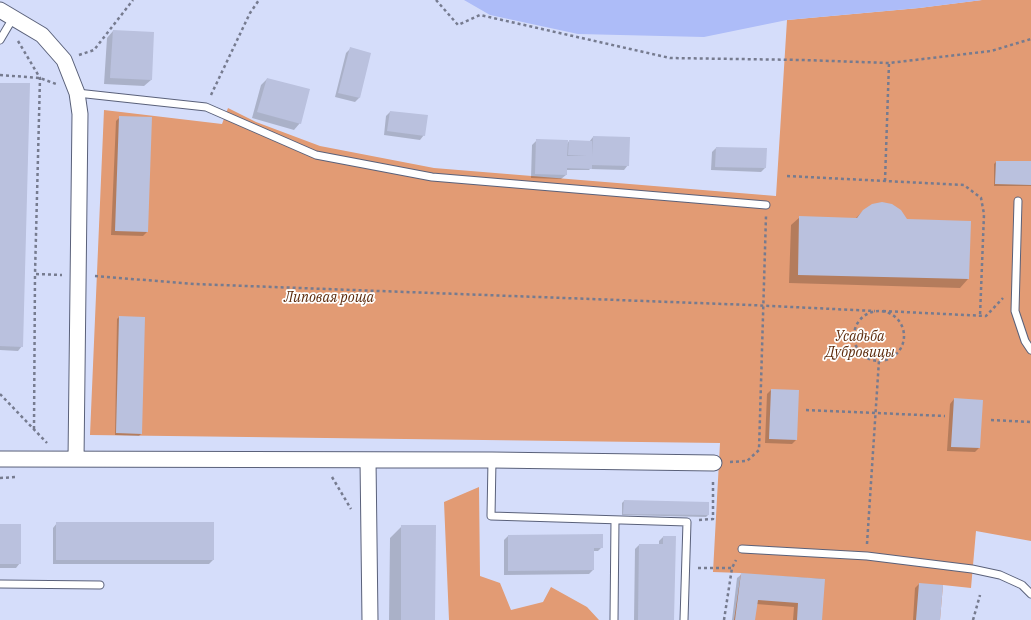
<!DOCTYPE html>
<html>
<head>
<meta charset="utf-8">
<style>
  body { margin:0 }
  canvas { display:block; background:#d5ddfa }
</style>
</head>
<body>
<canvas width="1031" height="620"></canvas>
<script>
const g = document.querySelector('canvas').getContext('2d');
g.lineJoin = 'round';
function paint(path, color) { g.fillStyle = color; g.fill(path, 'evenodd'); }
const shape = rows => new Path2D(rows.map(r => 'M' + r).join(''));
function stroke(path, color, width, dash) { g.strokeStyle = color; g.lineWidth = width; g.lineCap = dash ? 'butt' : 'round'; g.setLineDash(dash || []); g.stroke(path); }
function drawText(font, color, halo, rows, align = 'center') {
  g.font = font + ' "IBM Plex Serif",serif'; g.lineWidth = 3.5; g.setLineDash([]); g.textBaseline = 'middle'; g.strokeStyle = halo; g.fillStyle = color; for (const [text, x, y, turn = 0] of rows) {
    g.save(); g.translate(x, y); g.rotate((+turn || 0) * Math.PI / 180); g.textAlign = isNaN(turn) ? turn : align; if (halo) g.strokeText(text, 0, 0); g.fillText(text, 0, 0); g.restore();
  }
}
paint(shape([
  [982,0,1031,0,1031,541,976,531,971,588,943,585,940,620,734,620,741,573,713,572,720,443,90,435,104,110,222,124,228,108,256,122,320,146,434,168,776,196,787,20,919,8],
  [479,487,480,576,500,583,511,610,543,602,551,587,587,607,599,620,449,620,444,502]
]), '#e29b74');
paint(shape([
  [464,0,982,0,919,8,787,20,704,37,578,34,490,15]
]), '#adbcf8');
paint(shape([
  [113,31,151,80,144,86,104,84,107,38],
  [350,49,370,54,359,98,355,102,335,97,346,53],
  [267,79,300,123,294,130,252,118,261,85],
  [0,84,22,346,18,351,0,350],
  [390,112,424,135,420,140,384,135,386,116],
  [120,117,147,232,143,236,111,235,116,121],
  [593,137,628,165,624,170,590,169,589,170,566,170,566,175,561,179,531,178,532,145,537,140,567,144,569,141,589,142],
  [716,148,765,168,761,172,711,170,712,152],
  [996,162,1031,162,1031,186,994,186,994,164],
  [864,210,906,220,970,222,968,279,960,288,789,283,791,225,800,217,855,219],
  [119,317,141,434,139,436,115,435,117,319],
  [771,390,796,440,792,444,765,443,767,394],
  [954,399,979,448,975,452,947,451,950,404],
  [624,501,708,515,706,517,622,515,622,503],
  [57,523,213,560,209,564,53,564,53,528],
  [0,525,20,563,16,568,0,568],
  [402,526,434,620,389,620,390,538],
  [508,536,602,547,598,551,593,551,593,570,589,574,504,575,504,540],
  [663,537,673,620,634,620,635,549,639,545,659,545,659,541],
  [742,574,824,579,821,620,793,620,794,607,756,604,754,620,732,620,737,578],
  [919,584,939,620,913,620,915,588]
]), '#0003');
paint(shape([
  [113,30,154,32,152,80,110,78],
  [350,47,371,53,360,98,338,93],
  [267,78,310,89,301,124,257,112],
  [0,83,30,83,23,347,0,346],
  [390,111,428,115,425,136,387,131],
  [119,116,152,117,148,232,115,231],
  [593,136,630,137,629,166,592,165,592,169,567,168,567,175,535,174,536,139,568,140,567,156,587,156,568,155,569,140,592,141,592,156],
  [716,147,767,148,766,168,715,167],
  [996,161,1031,161,1031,185,995,184],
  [882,202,892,204,901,210,907,219,971,221,969,279,798,275,799,216,857,218,863,210,872,204],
  [119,316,145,317,142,434,116,433],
  [771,389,799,390,797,440,769,439],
  [954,398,983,400,980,448,951,447],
  [624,500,709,502,709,515,623,514],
  [56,522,214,522,214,560,56,560],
  [0,524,21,524,21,564,0,564],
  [401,525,436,525,435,620,401,620],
  [603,534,603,548,594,548,594,570,508,571,508,535],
  [663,536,676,536,674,620,638,620,639,544,663,544],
  [741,573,825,579,822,620,797,620,798,603,758,600,755,620,735,620],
  [919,583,943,585,940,620,916,620]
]), '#bac1de');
const lane = shape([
  [0,40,13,18],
  [77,93,206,107,316,155,432,177,766,205],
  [1018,201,1015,311,1025,341,1031,350],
  [492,460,491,516,687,522,684,620],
  [742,549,867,556,972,569,1000,575,1022,585,1031,594],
  [0,584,100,585],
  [614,620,615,520]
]);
const street = shape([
  [0,10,42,35,64,60,77,93,80,114,76,459],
  [0,459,492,460,714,463],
  [368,460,370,620]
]);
stroke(lane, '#5a617a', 9);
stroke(street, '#5a617a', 17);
stroke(shape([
  [436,0,458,25,480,15,670,58,803,60,889,63,991,51,1031,39],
  [18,41,40,78,35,274],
  [79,55,94,50,133,0],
  [0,75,40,78,56,84],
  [211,95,250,13,259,0],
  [787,176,964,185,981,198,984,214,980,316],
  [885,181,889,63],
  [95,276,194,284,750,305,875,311],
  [883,311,986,316,1003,298],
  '854 336a25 25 0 1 1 50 0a25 25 0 1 1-50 0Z',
  [0,394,47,443],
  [806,410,945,416],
  [991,420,1031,422],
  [34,429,35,274,62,275],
  [730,462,747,461,759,450,766,216],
  [332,477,351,509],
  [0,478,17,477],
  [699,520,713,519,713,480],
  [867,544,879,360],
  [698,568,732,568],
  [724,620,732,568,736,560],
  [973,620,980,595]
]), '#767b8f', 2.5, [3, 3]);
stroke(lane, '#fff', 7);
stroke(street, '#fff', 15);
drawText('italic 14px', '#5d2b0c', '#fff', [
  ["Липовая роща",329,298],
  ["Усадьба",860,337],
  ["Дубровицы",860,353]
]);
</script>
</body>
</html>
